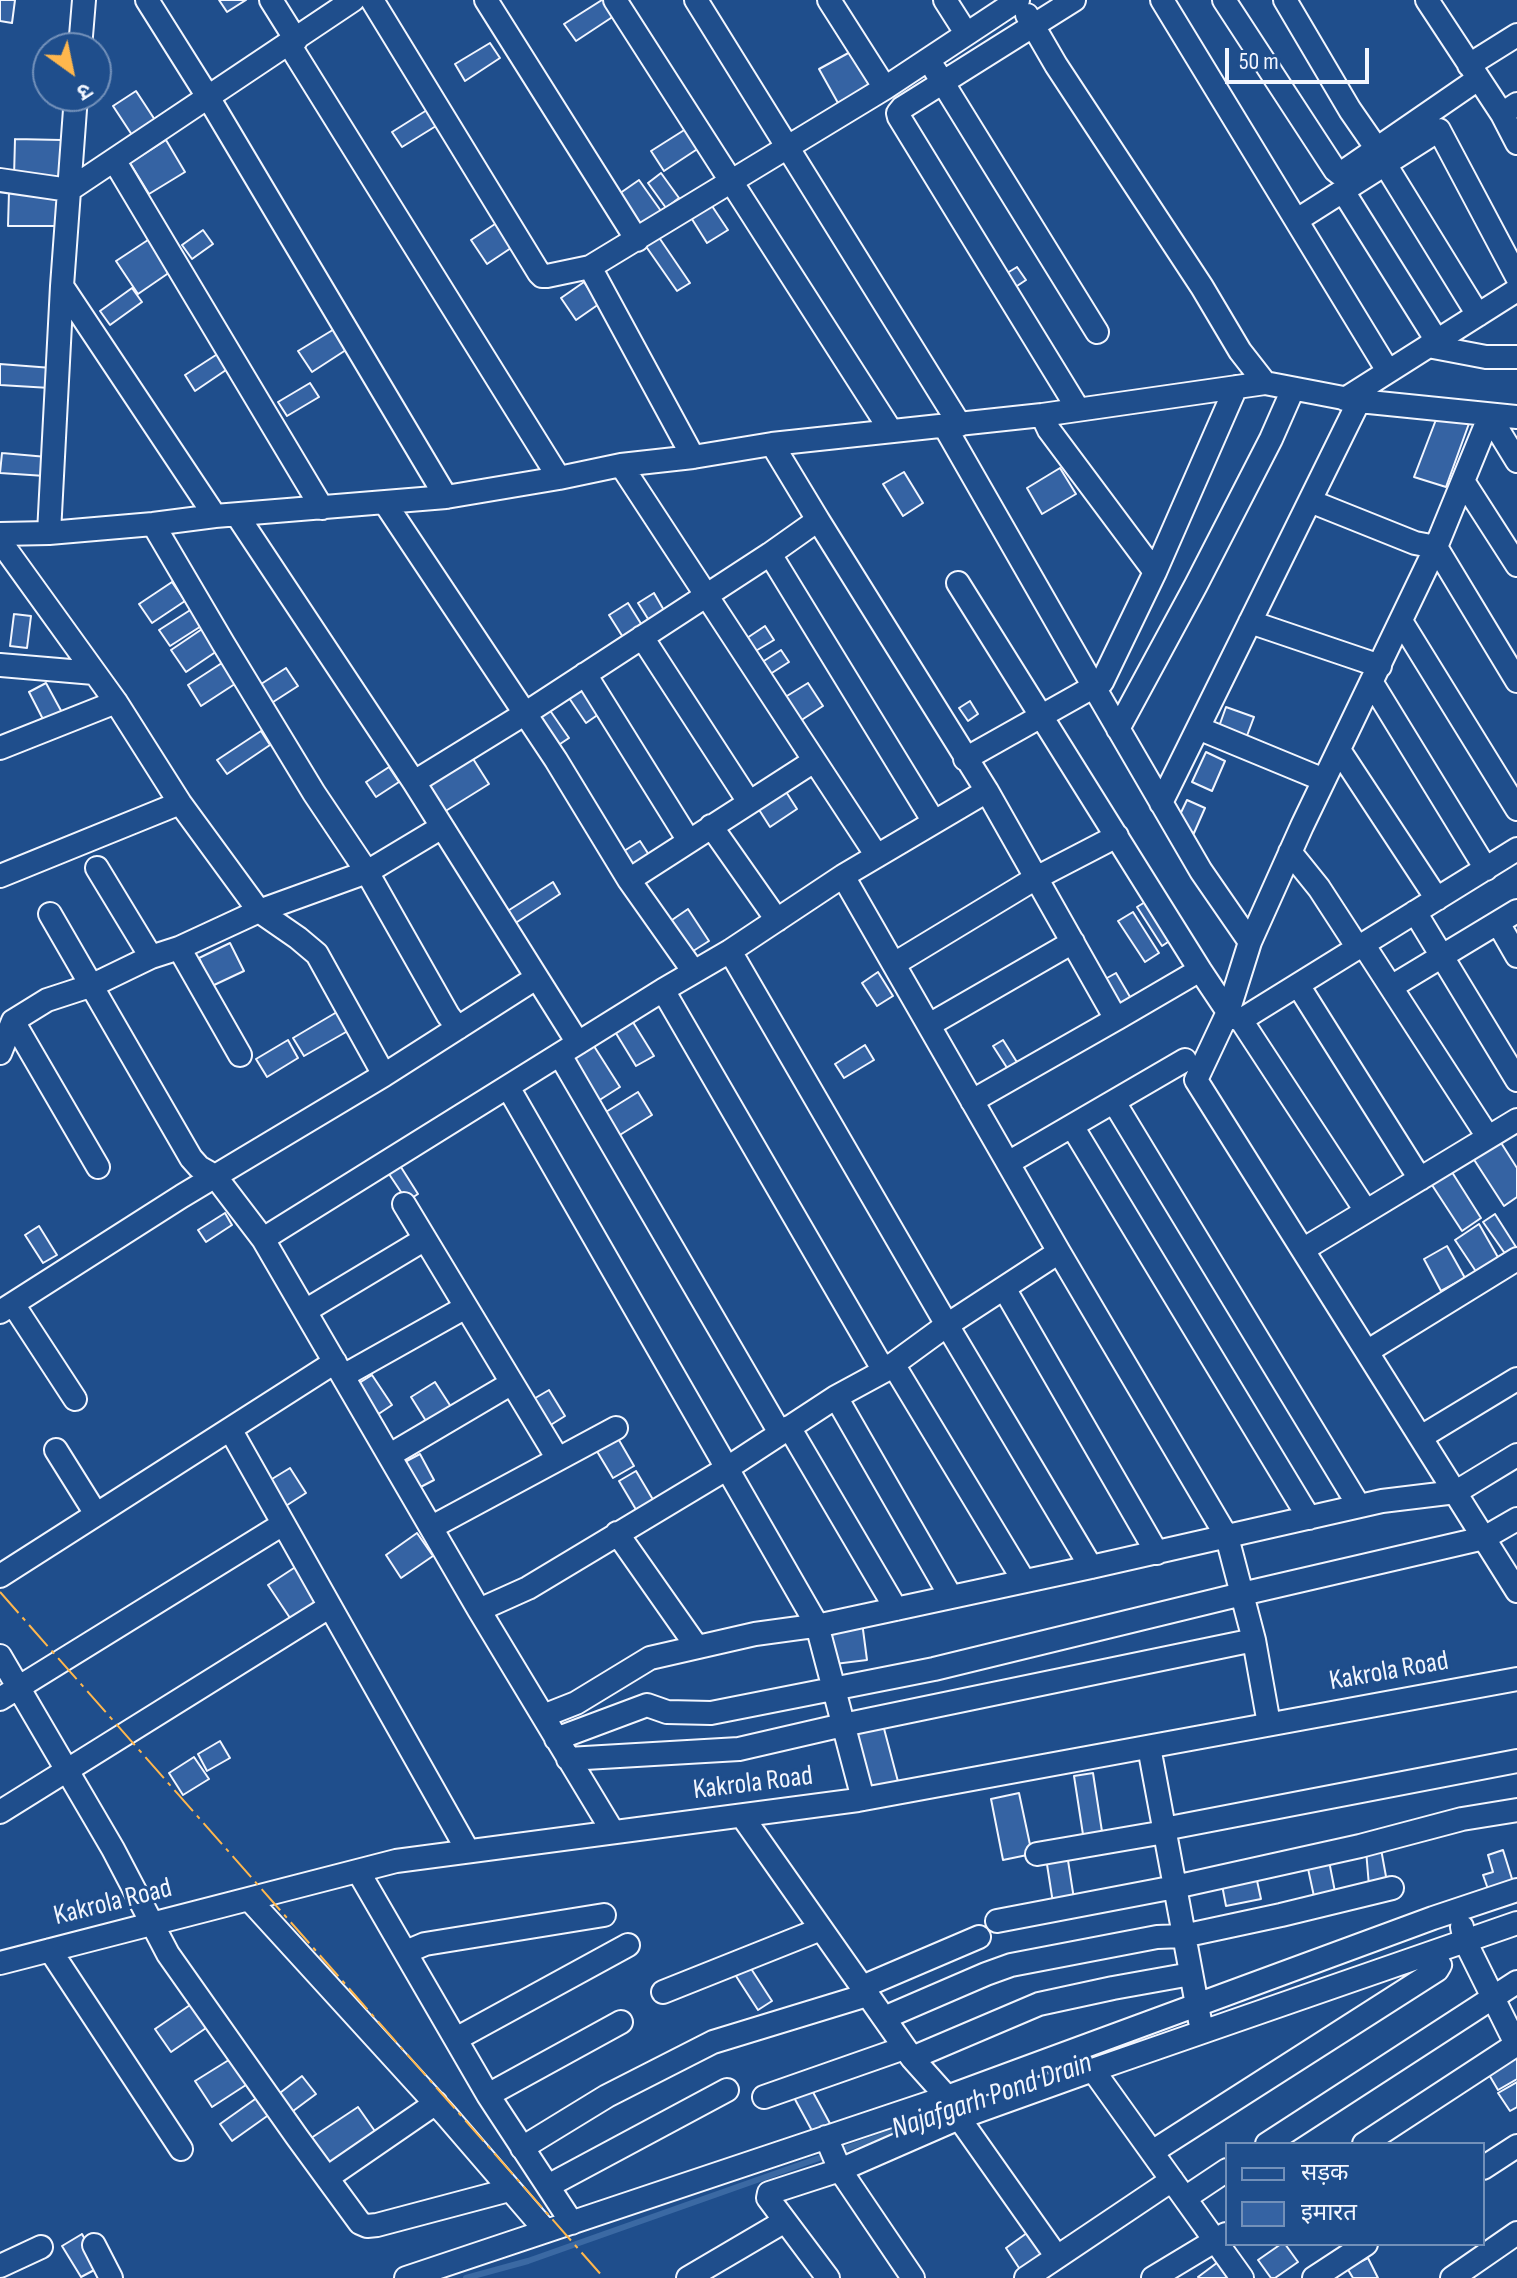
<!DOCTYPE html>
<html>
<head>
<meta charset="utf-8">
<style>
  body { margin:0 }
  #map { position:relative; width:1517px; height:2278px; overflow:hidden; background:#1f4e8c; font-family:"Sofia Sans Condensed","Noto Sans Devanagari",sans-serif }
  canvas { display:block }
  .legend { position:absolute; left:1225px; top:2142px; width:260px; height:104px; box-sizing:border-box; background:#1f4e8c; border:2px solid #7391ba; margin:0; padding:10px 14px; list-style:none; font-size:24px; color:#f2f6ff }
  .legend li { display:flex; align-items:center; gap:16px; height:40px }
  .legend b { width:40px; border:2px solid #7391ba }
  .north { position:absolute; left:32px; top:32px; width:80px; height:80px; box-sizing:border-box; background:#1f4e8c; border:2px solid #7391ba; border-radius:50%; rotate:147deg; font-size:22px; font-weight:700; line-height:32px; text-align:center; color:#f2f6ff }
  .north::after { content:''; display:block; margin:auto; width:28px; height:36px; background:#ffb74d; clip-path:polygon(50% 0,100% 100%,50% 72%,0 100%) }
  .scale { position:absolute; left:1225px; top:48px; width:144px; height:36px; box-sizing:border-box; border:4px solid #f2f6ff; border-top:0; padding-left:10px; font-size:24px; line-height:28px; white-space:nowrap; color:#f2f6ff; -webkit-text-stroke:6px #1f4e8c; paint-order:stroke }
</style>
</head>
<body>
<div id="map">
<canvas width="1517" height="2278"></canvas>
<ul class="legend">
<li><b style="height:10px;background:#1f4e8c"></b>सड़क</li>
<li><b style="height:22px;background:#3563a3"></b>इमारत</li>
</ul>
<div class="north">उ</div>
<div class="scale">50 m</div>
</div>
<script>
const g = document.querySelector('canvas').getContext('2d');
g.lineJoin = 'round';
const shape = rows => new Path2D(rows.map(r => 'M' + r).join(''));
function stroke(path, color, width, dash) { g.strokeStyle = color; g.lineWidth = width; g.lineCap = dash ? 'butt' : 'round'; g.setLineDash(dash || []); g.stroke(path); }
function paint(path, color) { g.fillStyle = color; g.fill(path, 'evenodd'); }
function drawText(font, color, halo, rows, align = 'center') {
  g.font = font + ' "Sofia Sans Condensed",sans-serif'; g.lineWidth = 6; g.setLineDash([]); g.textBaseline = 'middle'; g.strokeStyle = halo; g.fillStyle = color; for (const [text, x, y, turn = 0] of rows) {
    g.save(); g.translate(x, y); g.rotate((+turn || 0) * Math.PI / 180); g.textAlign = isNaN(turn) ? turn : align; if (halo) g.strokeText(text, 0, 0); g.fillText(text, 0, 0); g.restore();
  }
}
stroke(shape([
  [466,2278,528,2261,935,2117]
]), '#3b69a3', 6);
const building = shape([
  [0,0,15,0,12,23,0,21,0,0],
  [219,0,246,0,227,12,219,0],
  [602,0,608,0,617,14,576,41,564,24,602,0],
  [490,43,500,58,465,81,455,64,490,43],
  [852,51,871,85,838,103,819,69,852,51],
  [136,91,157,123,134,138,113,106,136,91],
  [427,110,436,126,402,147,392,132,427,110],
  [689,127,702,146,664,171,651,151,689,127],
  [15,139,61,140,61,178,14,177,15,139],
  [166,140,185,172,149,194,130,163,166,140],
  [661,173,679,198,666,208,648,183,661,173],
  [639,180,661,211,638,227,616,196,639,180],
  [9,192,58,192,58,226,8,226,9,192],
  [710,203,728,230,707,243,690,216,710,203],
  [498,222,514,246,487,264,471,240,498,222],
  [203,230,213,244,192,259,182,245,203,230],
  [658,236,690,283,677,291,645,245,658,236],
  [151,238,173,270,138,294,116,261,151,238],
  [1017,267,1026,280,1008,292,999,278,1017,267],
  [584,282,599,304,576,320,561,298,584,282],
  [132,288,142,302,110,325,100,311,132,288],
  [336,328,349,348,312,372,298,351,336,328],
  [219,353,229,368,195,391,185,375,219,353],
  [0,364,52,368,50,388,0,385,0,364],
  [310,383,319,397,287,416,278,402,310,383],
  [1437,417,1471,418,1446,487,1414,477,1437,417],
  [2,453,47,457,45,476,0,473,2,453],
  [1060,468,1076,494,1042,514,1027,488,1060,468],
  [904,472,923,503,903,516,883,484,904,472],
  [172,582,185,601,152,623,139,604,172,582],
  [654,593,665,612,650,622,638,603,654,593],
  [628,603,645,630,626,642,609,615,628,603],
  [195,607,206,623,170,646,159,630,195,607],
  [14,614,31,616,27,648,10,646,14,614],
  [765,626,774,640,749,655,741,642,765,626],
  [205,627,220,649,186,672,171,650,205,627],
  [781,650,789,662,764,678,756,666,781,650],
  [228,659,241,680,201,706,188,685,228,659],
  [286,668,298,686,270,704,258,686,286,668],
  [46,683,65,718,47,727,29,692,46,683],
  [808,683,823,706,797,723,782,699,808,683],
  [580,686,599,714,586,723,567,695,580,686],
  [970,701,978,714,968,721,959,708,970,701],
  [1226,707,1254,717,1245,741,1217,732,1226,707],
  [549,709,569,738,554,748,534,719,549,709],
  [261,731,270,745,227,774,217,760,261,731],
  [1206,752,1225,761,1212,791,1192,782,1206,752],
  [470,754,489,784,444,812,425,783,470,754],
  [389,767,399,782,376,797,366,782,389,767],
  [783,787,797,809,770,827,756,805,783,787],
  [1187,800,1205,808,1194,833,1175,825,1187,800],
  [640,841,651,858,627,873,616,856,640,841],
  [553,882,560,894,514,924,506,912,553,882],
  [1150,899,1174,938,1162,946,1137,907,1150,899],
  [688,909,709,941,690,953,669,922,688,909],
  [1133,912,1159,953,1145,962,1118,921,1133,912],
  [230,943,244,971,212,986,199,958,230,943],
  [878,972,893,996,877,1006,862,983,878,972],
  [1116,973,1133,1002,1115,1013,1098,983,1116,973],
  [342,1009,353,1028,304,1056,293,1038,342,1009],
  [631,1019,654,1056,636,1066,614,1030,631,1019],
  [288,1040,298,1058,267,1077,256,1059,288,1040],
  [1003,1040,1020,1067,1011,1074,993,1046,1003,1040],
  [592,1043,620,1087,598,1101,570,1057,592,1043],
  [865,1045,874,1060,844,1078,835,1064,865,1045],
  [638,1092,652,1115,615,1138,601,1115,638,1092],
  [1498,1138,1517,1168,1517,1197,1504,1206,1471,1155,1498,1138],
  [399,1164,418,1194,407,1201,387,1171,399,1164],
  [1450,1169,1481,1218,1462,1231,1430,1182,1450,1169],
  [225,1213,232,1225,206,1242,198,1230,225,1213],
  [1495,1214,1516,1247,1506,1255,1483,1222,1495,1214],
  [1479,1224,1499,1259,1477,1273,1455,1240,1479,1224],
  [39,1226,57,1255,43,1263,25,1235,39,1226],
  [1447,1246,1465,1278,1441,1291,1424,1259,1447,1246],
  [372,1375,392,1405,371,1419,351,1388,372,1375],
  [435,1382,455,1413,431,1429,411,1397,435,1382],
  [549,1390,565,1416,541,1431,525,1404,549,1390],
  [616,1435,634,1466,613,1478,595,1448,616,1435],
  [420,1454,434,1480,413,1491,399,1465,420,1454],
  [290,1468,306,1493,278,1511,262,1485,290,1468],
  [636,1471,655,1503,638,1513,619,1481,636,1471],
  [417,1533,433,1556,401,1578,386,1555,417,1533],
  [300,1564,326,1603,294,1624,268,1585,300,1564],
  [862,1622,867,1660,835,1664,831,1627,862,1622],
  [882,1721,900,1789,870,1797,852,1730,882,1721],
  [220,1741,230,1758,207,1771,198,1754,220,1741],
  [194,1757,209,1779,183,1795,169,1773,194,1757],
  [1093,1773,1103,1838,1084,1841,1074,1776,1093,1773],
  [1019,1793,1032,1854,1003,1860,991,1799,1019,1793],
  [1381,1849,1387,1882,1369,1886,1366,1850,1381,1849],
  [1503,1850,1513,1882,1488,1889,1483,1875,1493,1872,1488,1855,1503,1850],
  [1067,1854,1074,1899,1053,1903,1046,1858,1067,1854],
  [1329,1861,1336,1897,1315,1901,1307,1864,1329,1861],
  [1256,1876,1261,1899,1226,1906,1222,1885,1256,1876],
  [748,1964,772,2001,758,2010,734,1973,748,1964],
  [193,2003,209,2026,171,2052,155,2029,193,2003],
  [1513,2052,1517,2058,1517,2079,1498,2090,1485,2068,1513,2052],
  [232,2058,249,2083,212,2107,195,2081,232,2058],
  [302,2076,316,2094,285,2117,272,2099,302,2076],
  [1517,2082,1517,2107,1510,2111,1498,2093,1517,2082],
  [808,2083,833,2129,816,2138,791,2092,808,2083],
  [258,2097,270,2114,232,2141,220,2124,258,2097],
  [358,2107,379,2137,325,2173,305,2142,358,2107],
  [1031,2230,1047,2254,1021,2271,1006,2248,1031,2230],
  [82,2234,100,2267,81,2277,62,2246,82,2234],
  [1281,2244,1285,2244,1298,2262,1275,2278,1271,2278,1258,2260,1281,2244],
  [1368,2258,1378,2278,1353,2278,1347,2268,1368,2258],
  [1218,2262,1230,2278,1199,2278,1198,2277,1218,2262]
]);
paint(building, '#3563a3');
stroke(building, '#f2f6ff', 2);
const minor = shape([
  [147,0,208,97,446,497],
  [271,0,296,40],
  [372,0,539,273,542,276,547,276,590,267],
  [486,0,637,240],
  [615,0,891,431],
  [696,0,960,425],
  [829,0,885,88],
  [945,0,966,33],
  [1074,0,902,108,898,113,899,117,1078,409],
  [1162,0,1388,371],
  [1224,0,1335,170,1340,174,1478,79],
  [1285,0,1350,110,1377,149],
  [1427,0,1502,114,1517,104],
  [1027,15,1056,65,1202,287,1240,351,1265,383],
  [289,44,559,478],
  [80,48,84,0],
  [1469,65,1517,35],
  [935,70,1097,332],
  [1502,114,1517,143],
  [114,160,322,508],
  [1385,164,1478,315],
  [0,180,69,190,353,0],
  [1343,191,1437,341],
  [1297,220,1439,130,1517,277],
  [62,286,215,516],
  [1428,346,1486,357,1517,357],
  [1345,399,1517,290],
  [1042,415,1049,430,1155,572],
  [1490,415,1436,547,1302,826,1250,942,1228,1012,1196,1080,1517,1591],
  [1490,417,1517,461],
  [945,427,1094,687,1201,871,1250,942],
  [772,444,818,520],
  [693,457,590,267,885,88,1018,0],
  [621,465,877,856],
  [1463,481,1517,565],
  [1310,501,1415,543,1436,547,1517,681],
  [385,503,556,760,629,880,694,972],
  [237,515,414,782,578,1043],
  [153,524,223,643,314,793,367,872,448,1015,458,1028],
  [49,533,62,286,76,96],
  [0,534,49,533,153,524,215,516,446,497,559,478,621,465,693,457,772,444,1042,415,1265,383,1359,401,1517,417],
  [0,541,116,702,180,803,259,911,298,938,317,954,384,1075,182,1196,0,1312],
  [770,554,934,822],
  [958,583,1200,970,1228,1012,1235,1018,1241,1020,1517,849],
  [1401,621,1517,809],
  [1250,622,1380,666],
  [642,637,749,802],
  [0,665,94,673],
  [585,674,689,841],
  [1372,683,1486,869],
  [1198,728,1324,780],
  [1118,729,1196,585,1271,439,1293,389],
  [0,748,116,702],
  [1339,750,1437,899],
  [965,759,1102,682,1155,572,1236,387],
  [987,791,1116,1019,1200,970],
  [1161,803,1359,401],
  [711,826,777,920],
  [1290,852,1319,888,1358,948],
  [97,868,151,957],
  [0,876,180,803],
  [629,880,814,761],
  [1415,912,1517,1080],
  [50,914,191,1158,199,1167,215,1176,263,1239,663,990,730,951,843,876,987,791,818,520,770,554,526,713,414,782],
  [1498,923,1517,956],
  [1363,944,1488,1137],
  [179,948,240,1055],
  [730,951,947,1325,1091,1567],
  [894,964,1036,878,1117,836],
  [1298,985,1420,1179],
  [1391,987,1517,911],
  [663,990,884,1371],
  [1241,1020,1366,1211],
  [13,1021,98,1167],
  [929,1025,1073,942],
  [0,1053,13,1021,47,1000,93,985,151,957,179,948,259,911,367,872,442,827],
  [560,1055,780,1433],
  [384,1075,536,978],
  [508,1087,817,1625,863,1799],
  [972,1101,1116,1019],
  [1114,1102,1359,1506],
  [1072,1126,1309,1518],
  [1008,1163,1185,1060],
  [404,1204,558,1459],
  [263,1239,479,1610,613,1832],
  [1304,1249,1517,1120],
  [1004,1288,1157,1553],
  [13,1304,75,1399],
  [305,1311,425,1239],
  [1368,1351,1517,1259],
  [893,1364,1024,1581],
  [343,1376,466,1307],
  [836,1397,951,1597],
  [789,1427,896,1609],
  [230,1429,468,1851],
  [1421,1437,1517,1379],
  [56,1450,96,1514],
  [390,1455,512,1383],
  [432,1527,616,1428],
  [617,1533,697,1647],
  [0,1576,335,1362],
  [479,1610,528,1588,726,1469,836,1397,884,1371,947,1325,1059,1252],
  [1254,1640,1269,1724],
  [0,1656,113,1849,168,1954,297,2137,360,2223,367,2226,377,2225,509,2190],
  [0,1699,283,1524],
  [543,1716,576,1703,650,1658,755,1634,821,1625,1091,1567,1382,1501,1456,1492,1517,1455],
  [556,1739,647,1705,667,1712,711,1713,934,1669,1242,1594,1484,1538,1517,1519],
  [1149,1747,1200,2021],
  [568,1759,739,1749,843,1725,1254,1640,1227,1537,1059,1252,843,876],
  [0,1812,329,1607],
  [742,1816,912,2058,947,2097,959,2118,1057,2257],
  [1164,1829,1517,1761],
  [1037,1854,1165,1832],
  [358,1871,488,2095,572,2223],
  [249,1899,446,2115,546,2231],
  [997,1921,1175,1887,1360,1846,1462,1819,1517,1810],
  [1462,1927,1465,1941,1517,2046],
  [50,1950,181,2149],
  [406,1952,425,1944,604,1915],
  [0,1963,396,1861,858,1800,1517,1679],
  [862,1987,979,1937],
  [663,1992,821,1929],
  [884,2018,986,1974,1011,1965,1157,1937,1183,1936,1281,1915,1392,1888],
  [456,2039,628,1945],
  [912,2058,1039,2004,1113,1988,1191,1974],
  [488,2095,621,2022],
  [764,2097,904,2048],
  [826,2137,840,2170,913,2278],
  [1267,2144,1517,1982],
  [1364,2144,1517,2044],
  [522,2148,607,2096,713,2042,867,1995],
  [1152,2152,1437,1970,1440,1965,1431,1953],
  [1483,2168,1517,2146],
  [327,2178,436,2103],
  [548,2186,727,2090],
  [1185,2198,1227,2170],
  [94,2245,111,2278],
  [0,2266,41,2247],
  [406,2278,947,2097,1433,1918,1517,1890],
  [688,2278,785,2221],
  [828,2278,768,2198,769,2193,840,2170,959,2118,1093,2070],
  [1026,2278,1172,2180],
  [1153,2278,1226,2234],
  [1242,2278,1093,2070,1517,1923],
  [1314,2278,1366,2244],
  [1452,2278,1517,2233]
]);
stroke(minor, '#f2f6ff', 26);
stroke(minor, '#1f4e8c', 22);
stroke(shape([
  [0,1592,604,2278]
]), '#ffb74d', 2, [28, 6, 4, 6]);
drawText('28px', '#f2f6ff', '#1f4e8c', [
  ["Kakrola Road",1389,1672,-10],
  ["Kakrola Road",753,1784,-7],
  ["Kakrola Road",113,1903,-14]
]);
drawText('italic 30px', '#f2f6ff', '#1f4e8c', [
  ["Najafgarh Pond Drain",992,2097,-19]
]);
</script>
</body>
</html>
